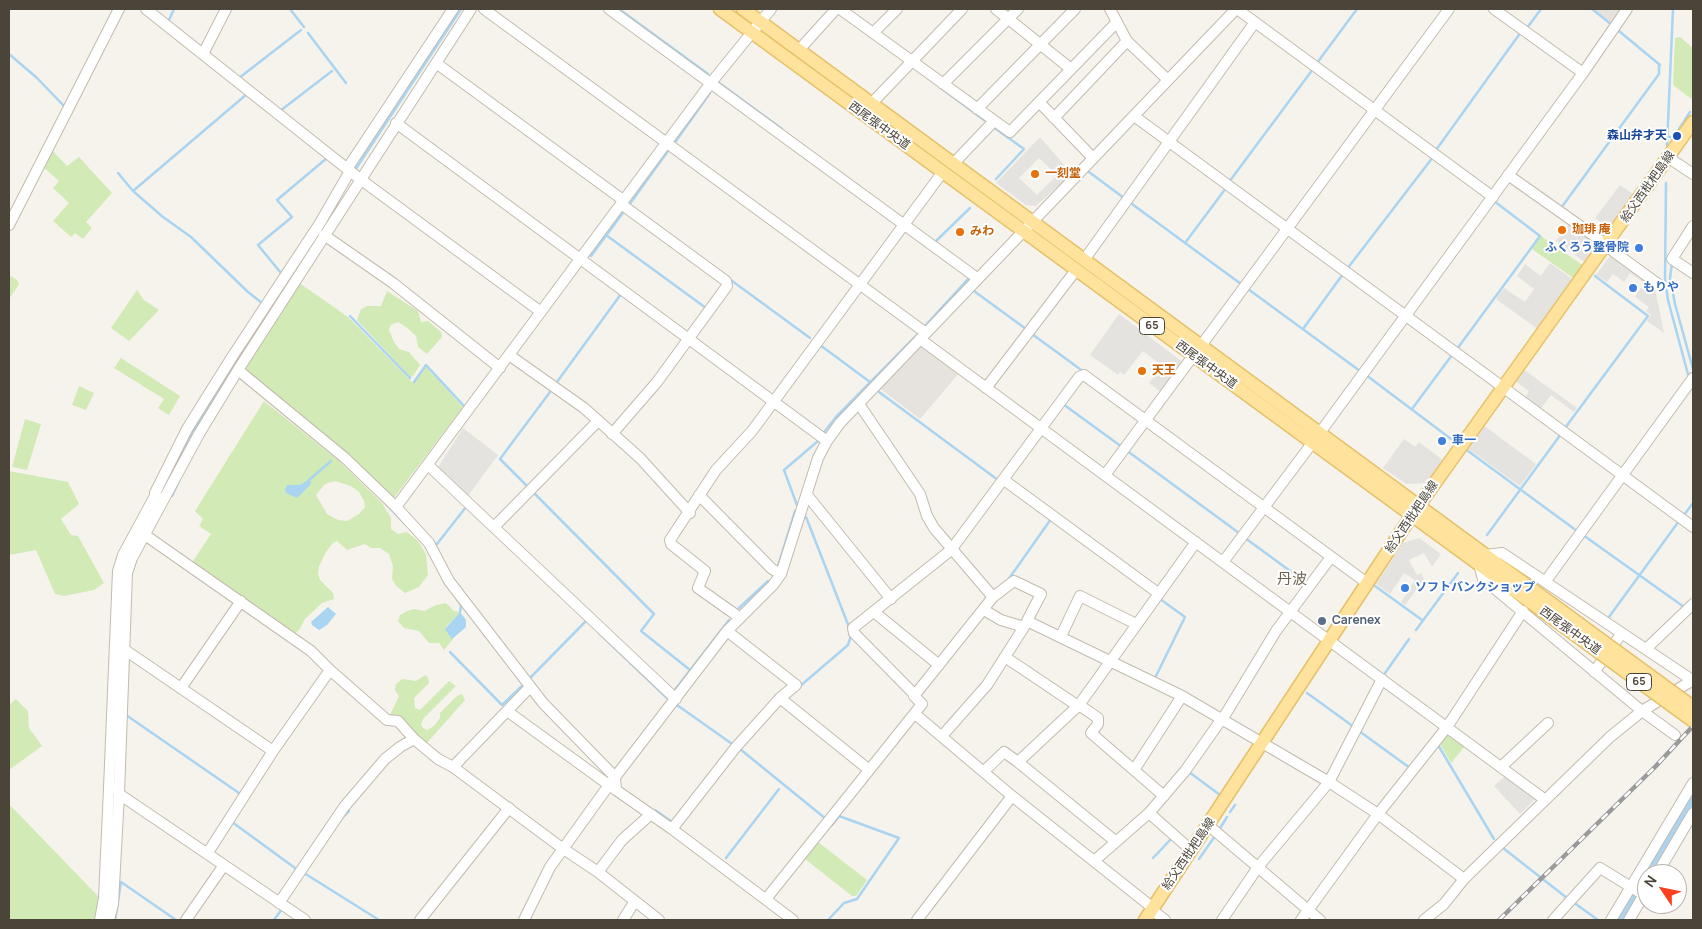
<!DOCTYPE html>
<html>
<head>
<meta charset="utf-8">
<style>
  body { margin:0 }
  #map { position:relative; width:1702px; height:929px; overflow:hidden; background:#f6f3ec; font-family:Manrope,sans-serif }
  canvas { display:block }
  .frame { position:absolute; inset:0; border:10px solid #4b4439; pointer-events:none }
  .north { position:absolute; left:1637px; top:864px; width:50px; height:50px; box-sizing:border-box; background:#fff; border:1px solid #b7b4b0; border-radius:50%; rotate:304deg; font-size:14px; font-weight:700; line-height:20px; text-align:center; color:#4b4439 }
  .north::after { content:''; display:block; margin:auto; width:18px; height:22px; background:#fc3f1d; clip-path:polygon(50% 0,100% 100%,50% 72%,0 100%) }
</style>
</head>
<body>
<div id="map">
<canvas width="1702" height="929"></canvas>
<div class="frame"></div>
<div class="north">N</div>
</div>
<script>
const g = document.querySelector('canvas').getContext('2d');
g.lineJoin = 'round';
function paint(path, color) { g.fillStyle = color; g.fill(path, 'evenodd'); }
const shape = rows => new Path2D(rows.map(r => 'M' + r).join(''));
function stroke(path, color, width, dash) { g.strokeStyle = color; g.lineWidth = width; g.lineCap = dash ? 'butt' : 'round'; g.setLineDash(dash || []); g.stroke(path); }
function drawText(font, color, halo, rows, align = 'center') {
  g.font = font + ' Manrope,"Noto Sans JP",sans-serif'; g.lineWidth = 4; g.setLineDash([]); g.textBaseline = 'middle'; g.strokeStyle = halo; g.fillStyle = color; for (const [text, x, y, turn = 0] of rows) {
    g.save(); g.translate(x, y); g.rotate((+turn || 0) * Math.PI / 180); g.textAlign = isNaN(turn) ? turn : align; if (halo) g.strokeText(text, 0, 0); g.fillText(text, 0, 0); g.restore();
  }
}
paint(shape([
  [1594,9,1624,9,1613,25],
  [921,343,960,372,920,419,879,388]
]), '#e6e2dd');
paint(shape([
  [1680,37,1693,48,1693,100,1673,85,1675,38],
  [51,149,67,166,79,157,112,193,86,222,92,228,83,239,75,233,71,237,53,221,69,203,53,188,59,181,42,166],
  [1541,236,1585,267,1576,280,1532,249],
  [9,275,17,280,19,284,9,299],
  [298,282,348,317,413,383,426,366,463,407,393,499,243,369],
  [137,290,144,300,159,310,129,341,111,328],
  [387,291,418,311,421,322,428,321,441,332,442,337,427,354,418,347,416,336,406,327,398,322,391,325,389,330,394,342,399,349,409,352,420,365,413,376,410,377,357,320,361,309,367,306,381,306],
  [121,358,180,396,169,415,158,408,164,399,114,368],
  [79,386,94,393,86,410,72,405],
  [264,401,340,462,382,503,391,518,391,529,398,534,407,532,418,541,426,554,428,575,419,587,405,593,396,586,392,579,393,566,389,554,380,548,371,548,365,544,347,550,337,541,332,544,326,552,319,566,318,574,320,580,333,593,334,599,322,603,305,619,299,630,294,634,191,564,211,534,199,526,203,519,195,511],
  [335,481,351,486,359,492,364,501,365,507,359,514,347,521,338,520,327,514,316,495,325,484],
  [25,419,41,424,27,470,12,467],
  [9,471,68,482,79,504,61,519,71,535,78,536,104,583,94,590,64,596,55,594,36,550,9,555],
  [446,603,454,611,460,612,446,627,453,639,444,650,439,643,429,643,419,631,404,628,398,621,400,615,407,611,414,609,424,611,436,605],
  [425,675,428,677,429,683,414,698,415,708,420,710,449,681,456,686,423,719,421,725,423,728,427,730,434,726,440,718,440,713,457,696,462,694,465,700,427,743,390,715,399,696,395,690,396,684,402,679,416,681],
  [16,699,28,711,29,728,42,746,9,770,9,705],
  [1447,731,1466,745,1451,763,1439,742],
  [9,804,95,893,99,898,94,920,9,920],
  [818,842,867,880,856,896,852,896,805,859]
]), '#d2eab5');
paint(shape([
  [1040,137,1072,174,1036,206,1026,205,996,183],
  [1039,158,1057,175,1037,195,1019,178],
  [1620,185,1636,196,1612,230,1595,218],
  [1570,223,1601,245,1587,264,1556,241],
  [1612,253,1654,284,1664,333,1647,321,1651,315,1646,311,1649,307,1635,297,1644,283,1630,273,1624,282,1613,274,1607,282,1596,275],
  [1550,263,1575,281,1539,330,1496,299,1504,288,1525,302,1534,289,1517,276,1525,264,1541,276],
  [1119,314,1184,363,1162,393,1149,383,1162,366,1143,351,1124,375,1120,372,1118,375,1090,355],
  [1523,369,1577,408,1574,412,1551,395,1540,410,1524,399,1529,391,1514,380],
  [1483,425,1536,464,1520,486,1467,448],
  [463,428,498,455,468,496,438,467],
  [1404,439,1415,447,1419,442,1443,460,1427,483,1406,484,1383,468],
  [1419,538,1441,554,1432,567,1424,553,1409,560,1417,575,1421,573,1424,579,1405,605,1401,602,1415,580,1404,573,1390,594,1376,584,1403,543],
  [1506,775,1536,798,1520,814,1494,786]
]), '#e5e3e0');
paint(shape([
  [308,480,311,481,310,485,297,498,286,493,285,490,287,485,300,485],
  [328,607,336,614,327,625,319,630,312,625,311,622],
  [460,612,466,620,466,627,452,639,445,629],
  [1693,791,1693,804,1651,874,1647,874,1647,880,1623,920,1615,920]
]), '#a9d4f2');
stroke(shape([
  [290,9,304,27],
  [619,9,708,74],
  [1592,9,1612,25],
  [168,22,174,9],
  [1527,28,1541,9],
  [1619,31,1660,65],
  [308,33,346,83],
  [9,54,37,78,64,106],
  [1317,63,1357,9],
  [239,78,301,30],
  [718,82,782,129],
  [941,88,984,120],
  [280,111,332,71],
  [996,129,1024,149,996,179],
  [1668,137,1674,137,1690,112],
  [676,141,710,93],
  [1667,145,1673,9],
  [1436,150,1521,32],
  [355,170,461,9],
  [1089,172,1124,198],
  [118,173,133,191,163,217,191,237,248,292,262,303],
  [1229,182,1313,69],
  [1666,183,1665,279,1668,300,1689,378],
  [133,191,247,94],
  [1132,204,1241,284],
  [629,205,668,151],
  [1561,208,1659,74,1659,64],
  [606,235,706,308,707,307],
  [935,242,970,208],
  [1185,243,1226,188],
  [591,256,625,210],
  [1672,263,1670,278,1675,304,1693,369],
  [1347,269,1433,157],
  [281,273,258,245,292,217,277,200,327,158],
  [728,278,810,338],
  [1248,289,1360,371],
  [974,291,1026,329],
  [350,316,410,378],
  [924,327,968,279],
  [1303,329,1343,274],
  [1032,334,1084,372],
  [820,345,870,382],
  [1457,349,1540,236,1494,201],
  [1366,375,1455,442],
  [414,382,426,365,465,407,464,409],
  [557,382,621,294],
  [879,392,998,480],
  [1063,404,1122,447],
  [1412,409,1452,355],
  [1565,428,1648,316,1595,276],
  [825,431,836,417,918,334],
  [1126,450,1239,533],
  [1468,451,1577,531],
  [309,480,331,461],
  [527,486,500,459,550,392],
  [161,494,189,438,267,313],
  [535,494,654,614,641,631,690,670],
  [172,496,179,481],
  [386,504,406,525],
  [797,505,784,470,818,441],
  [1684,515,1693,503],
  [806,517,849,627],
  [1487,535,1561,434],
  [1583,535,1684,607],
  [1245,538,1308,584],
  [437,544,466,507],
  [778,566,795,511],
  [1008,580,1051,519],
  [1375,586,1422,620],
  [457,599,461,605,460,612],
  [739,608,768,581],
  [1609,617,1679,521],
  [1416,630,1458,573],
  [599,633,667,698],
  [450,652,502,705,522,686],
  [1383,676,1409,639],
  [531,677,586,621],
  [1157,679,1155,678,1185,617,1160,599],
  [799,687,848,645,851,636],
  [674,691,729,620],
  [1307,693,1354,727],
  [677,705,735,746],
  [126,715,239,793,239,797],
  [1359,731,1410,768],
  [1438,745,1494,839],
  [740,749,826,819],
  [1189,772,1220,795],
  [655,810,672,822,674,820],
  [1230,812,1235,805],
  [341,819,349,811,346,809],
  [232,822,295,868],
  [1219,830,1227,817],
  [1503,848,1567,898],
  [726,858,779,789],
  [1153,858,1172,838],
  [1199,859,1215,836],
  [304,873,379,920],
  [1573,902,1598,920],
  [115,920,121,882,176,920],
  [274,920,282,909],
  [828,920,844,903,857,899,899,838,839,816,832,825,831,824]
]), '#a9d4f2', 2.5);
const minor = shape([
  [146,9,360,179,541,312],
  [484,9,926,333],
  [609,9,977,278],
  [840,9,1010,132,1116,23],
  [996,9,1071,69],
  [1110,9,1127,41,1168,80],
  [1237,9,1493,197],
  [1494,9,1583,73],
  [873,33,897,9],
  [799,50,836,9],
  [203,54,226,9],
  [436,63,623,200],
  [943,84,1018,9],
  [1039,102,1093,158],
  [872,103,962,9],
  [977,109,1075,9],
  [1134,116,1693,527],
  [1054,118,1127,41],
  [396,123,827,441],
  [1669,158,1693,174],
  [953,164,994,121],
  [347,169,453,9],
  [1508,175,1607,245],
  [9,225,119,9],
  [1693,226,1672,259,1693,273],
  [324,235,393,283,500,368],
  [1606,246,1658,284],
  [1084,260,1255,22],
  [920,339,1544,799],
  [1200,347,1449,9],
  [509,355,584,408,640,458,690,513],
  [238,370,345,458,396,507,429,543,449,581,543,703,615,777,616,790,672,829,793,920],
  [986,388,1076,270],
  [859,404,920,494,927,516,934,528,993,597],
  [612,434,657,382,727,286,726,281,621,204],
  [1319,434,1583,73,1627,9],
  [428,465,676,699],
  [1105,475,1193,356],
  [1004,480,1158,593],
  [155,493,187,429,232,357,320,223,350,171],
  [699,495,772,569,781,574],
  [807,495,891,599],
  [396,507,710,84,771,9],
  [495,526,598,421],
  [145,535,311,651,330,670,273,751,207,854],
  [1485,555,1502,553,1508,557,1692,680],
  [1223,562,1313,442],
  [1479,564,1483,579,1642,711,1675,735],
  [1545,582,1693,378],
  [984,610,1001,620,1024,627,1026,623],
  [874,612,939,665],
  [739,617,698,588,705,571,671,544,670,540,716,470,752,431,942,173],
  [1061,636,1080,596,1136,624],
  [1646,649,1693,604],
  [125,650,273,751],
  [1005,657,1078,706],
  [330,670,387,720,398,721,414,739],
  [1594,672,1622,633],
  [181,688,241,601],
  [915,695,854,633,853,628,951,550,1079,377,1084,375,1367,583],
  [780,698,868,769],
  [1079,705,1098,718,1098,724,1091,733,1164,796],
  [507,711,613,788],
  [915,714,1012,796,1153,908],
  [1222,720,1276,631,1331,557],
  [942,736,987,685,1024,627],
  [1018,762,1115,841],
  [453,767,530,687],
  [1501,767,1548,723],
  [1134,770,1182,696],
  [984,771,1004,752,1018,762,1079,705,1196,542],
  [109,788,118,571,123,555,156,494],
  [119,794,305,920],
  [1149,813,1191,850],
  [1208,825,1320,920],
  [672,829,736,747,780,698,796,685,727,631],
  [1094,861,1149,813,1185,771,1221,720],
  [598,872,622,840,651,814],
  [1657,874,1693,813],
  [766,899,922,704,914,696,993,597,1014,581,1041,594,1027,621,1182,696,1329,782,1378,814,1464,879],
  [279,903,344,807,385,759,400,747,414,739,438,759,453,767,562,848,598,872,659,920],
  [1152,910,1165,920],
  [100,920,104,898,109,788,115,788],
  [109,920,113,904,119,794,127,573,132,558,199,434,238,370,471,9],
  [186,920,224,865],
  [420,920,509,808],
  [524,920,550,867,609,785,727,631,773,585,781,574,818,458,827,441,840,423,1236,9],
  [623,920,635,901],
  [917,920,1012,796],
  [1222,920,1258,867,1329,782,1382,679],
  [1301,920,1378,814,1447,727,1523,611],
  [1424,920,1444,904,1464,879,1610,737,1642,711,1693,680],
  [1553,920,1600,868,1644,895],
  [1611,920,1693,783],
  [1629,920,1646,891]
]);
const major = shape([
  [720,9,1585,642],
  [743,9,1593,634],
  [1145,920,1412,515,1693,122]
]);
stroke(minor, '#c2bbae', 12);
stroke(major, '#e6c16a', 15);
stroke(minor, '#fff', 10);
stroke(major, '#ffe39c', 12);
const rail = shape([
  [1499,920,1655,767,1693,726]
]);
stroke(rail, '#9a9a9a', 4.5);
stroke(rail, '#fff', 2.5, [8]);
const majorBridge = shape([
  [1593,634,1693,707],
  [1585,642,1693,721]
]);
stroke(majorBridge, '#e6c16a', 15, []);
stroke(majorBridge, '#ffe39c', 12);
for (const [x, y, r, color] of [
  [1677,136,5,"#1a4fb4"],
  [1035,174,5,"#e8710a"],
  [1562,230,5,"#e8710a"],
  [960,232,5,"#e8710a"],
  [1639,248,5,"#3f7fe0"],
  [1633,288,5,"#3f7fe0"],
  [1142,371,5,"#e8710a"],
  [1442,441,5,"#3f7fe0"],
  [1405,588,5,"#3f7fe0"],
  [1322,621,5,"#5c6f8a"]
]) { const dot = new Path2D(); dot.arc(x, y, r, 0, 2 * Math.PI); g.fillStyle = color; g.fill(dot); stroke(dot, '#fff', 2); }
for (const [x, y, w] of [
  [1152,326,25],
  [1639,682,25]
]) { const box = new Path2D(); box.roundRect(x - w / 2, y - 8.5, w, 17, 4); g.fillStyle = '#fff'; g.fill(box); stroke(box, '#4b4439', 1); }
drawText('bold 11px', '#4b4439', null, [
  ["65",1152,326],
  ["65",1639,682]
]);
drawText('12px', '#4b4439', '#fff', [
  ["西尾張中央道",879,126,36],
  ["給父西枇杷島線",1648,187,-55],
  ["西尾張中央道",1206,365,36],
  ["給父西枇杷島線",1412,517,-56],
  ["西尾張中央道",1570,631,36],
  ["給父西枇杷島線",1189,854,-56]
]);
drawText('bold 12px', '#164399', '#fff', [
  ["森山弁才天",1667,136]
], 'right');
drawText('bold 12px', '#c56008', '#fff', [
  ["一刻堂",1045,174],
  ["珈琲 庵",1572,230],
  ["みわ",970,232],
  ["天王",1152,371]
], 'left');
drawText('bold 12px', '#366cbe', '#fff', [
  ["ふくろう整骨院",1629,248,"right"],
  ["もりや",1643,288],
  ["車一",1452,441],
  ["ソフトバンクショップ",1415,588]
], 'left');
drawText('bold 12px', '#4e5e75', '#fff', [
  ["Carenex",1332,621]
], 'left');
drawText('15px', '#6e6250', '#fff', [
  ["丹波",1292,580]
]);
</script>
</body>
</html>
